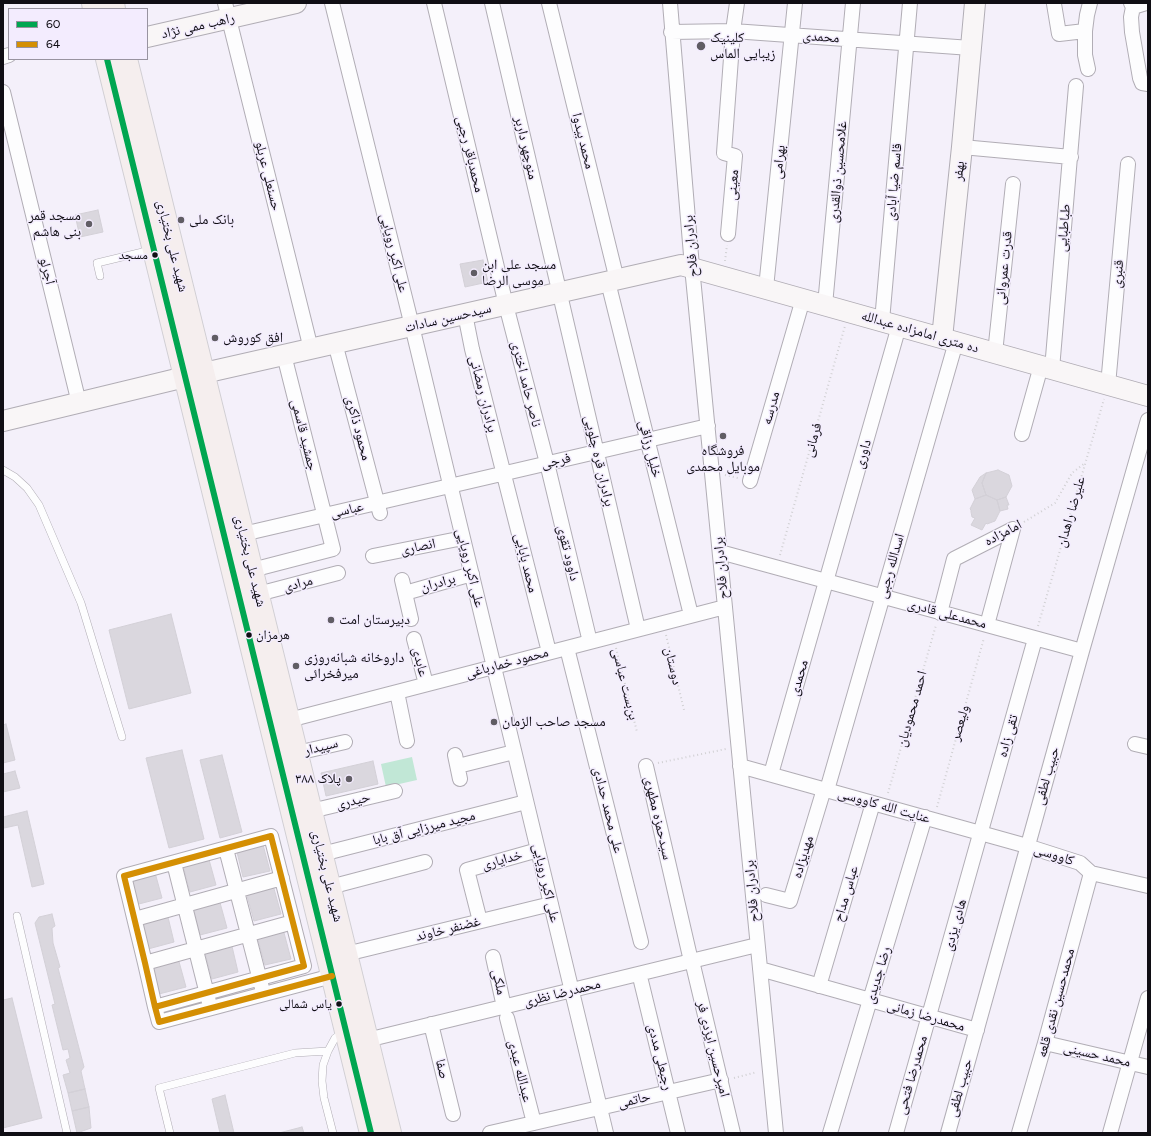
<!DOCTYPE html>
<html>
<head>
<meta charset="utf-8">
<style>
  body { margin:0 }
  #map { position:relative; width:1151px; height:1136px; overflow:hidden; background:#f4f0fa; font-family:Figtree,sans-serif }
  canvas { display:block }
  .frame { position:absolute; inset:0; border:4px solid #100e14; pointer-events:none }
  .legend { position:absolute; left:8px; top:8px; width:140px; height:52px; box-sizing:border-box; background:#f3ecfe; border:1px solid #9893a0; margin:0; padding:5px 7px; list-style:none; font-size:12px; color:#100e14 }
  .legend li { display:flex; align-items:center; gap:8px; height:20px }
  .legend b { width:20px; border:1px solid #9893a0 }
</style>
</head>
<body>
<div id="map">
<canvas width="1151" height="1136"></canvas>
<div class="frame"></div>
<ul class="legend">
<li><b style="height:5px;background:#00a651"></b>60</li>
<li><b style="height:5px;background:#d48f03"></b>64</li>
</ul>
</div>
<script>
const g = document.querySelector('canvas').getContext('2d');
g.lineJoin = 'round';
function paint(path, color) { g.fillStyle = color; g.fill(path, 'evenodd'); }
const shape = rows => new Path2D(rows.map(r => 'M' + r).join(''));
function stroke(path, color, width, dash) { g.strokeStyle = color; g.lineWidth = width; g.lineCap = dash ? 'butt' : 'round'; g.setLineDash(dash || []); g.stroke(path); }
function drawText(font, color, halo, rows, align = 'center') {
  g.font = font + ' Figtree,"Noto Naskh Arabic",sans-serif'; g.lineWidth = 3; g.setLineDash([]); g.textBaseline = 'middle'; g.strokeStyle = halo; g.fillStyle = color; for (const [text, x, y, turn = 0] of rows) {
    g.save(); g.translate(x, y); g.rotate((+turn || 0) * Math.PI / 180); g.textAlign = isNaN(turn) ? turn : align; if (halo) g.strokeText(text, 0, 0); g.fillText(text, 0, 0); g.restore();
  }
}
paint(shape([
  [412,757,417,780,386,787,381,764]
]), '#c1e7d6');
const building = shape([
  [98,210,103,232,80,237,75,215,98,210],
  [483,260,488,282,465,287,460,264,483,260],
  [998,470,1009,475,1012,486,1006,497,997,500,986,495,982,483,986,473,998,470],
  [986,473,982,483,986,495,975,499,972,490,980,477,986,473],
  [986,495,997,500,1000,511,995,521,987,524,986,523,982,530,971,525,975,518,972,517,971,512,971,510,970,509,975,499,986,495],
  [1006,497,1009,505,1007,505,1008,509,1000,511,997,500,1006,497],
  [171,614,191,693,129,709,109,630,171,614],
  [6,724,15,760,3,763,3,725,6,724],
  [182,750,204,839,169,848,146,758,182,750],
  [222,755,242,832,220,838,200,760,222,755],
  [373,761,378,784,326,796,321,773,373,761],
  [15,771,20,788,3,792,3,774,15,771],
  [27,811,44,884,32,887,18,825,4,828,3,823,3,817,27,811],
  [262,841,270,871,243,877,236,848,262,841],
  [208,856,216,885,190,892,182,862,208,856],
  [154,869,162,898,135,905,128,876,154,869],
  [273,885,281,914,254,921,246,892,273,885],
  [219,899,227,928,200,935,193,906,219,899],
  [167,913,174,942,148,949,140,919,167,913],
  [52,914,55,926,52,928,53,943,60,967,58,968,84,1067,81,1071,85,1089,68,1093,63,1075,70,1073,66,1060,70,1058,68,1049,63,1050,52,1005,55,1004,35,923,39,917,52,914],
  [283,929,291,959,265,965,257,936,283,929],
  [231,942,238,972,212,979,204,949,231,942],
  [178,958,186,987,159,994,152,965,178,958],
  [12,998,42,1118,3,1128,3,1000,12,998],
  [85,1089,89,1107,72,1111,68,1093,85,1089],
  [225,1095,234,1133,220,1133,212,1099,225,1095],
  [89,1107,91,1128,77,1133,72,1111,89,1107],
  [302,1127,304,1133,279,1133,302,1127]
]);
paint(building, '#dad7de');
stroke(building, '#d3d0d7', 1);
const lane = shape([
  [100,276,97,263,151,250],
  [3,470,15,477,27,488,39,505,81,603,122,737],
  [17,916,67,1133],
  [170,1133,159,1088,295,1053,328,1051],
  [333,1133,324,1098,322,1081,323,1065,328,1051,335,1038,344,1032]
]);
const street = shape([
  [225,3,311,349],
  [332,3,412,326,606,1133],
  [434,3,506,305,547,463,590,642],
  [492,3,638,629],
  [549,3,617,280],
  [670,3,692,267,776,1133],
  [1131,3,1133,7,1131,17,1132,32,1140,78,1142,83,1148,84],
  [1054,4,1059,34,1085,31],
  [1133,7,1146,3],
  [671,32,733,31,971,48],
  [3,57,9,55],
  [1088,69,1085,55,1085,31,1087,15,1090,3],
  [3,92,79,403],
  [962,147,1071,157],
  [728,234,735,156,724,153,733,31,737,3],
  [608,282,691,615],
  [766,288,795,3],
  [825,305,853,3],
  [465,314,472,349,549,652],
  [882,321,910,3],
  [335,343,380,513],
  [995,353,1013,184],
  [1052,369,1076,86],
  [1108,385,1128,164],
  [1022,434,1041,366],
  [750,481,803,299],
  [243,534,708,426],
  [720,552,1082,651],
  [373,556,463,538],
  [252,570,333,549,284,355],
  [402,580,411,619],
  [405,593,472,574],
  [258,594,338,573],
  [940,613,954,559,1013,529],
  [987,625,1013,529],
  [414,639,426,684],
  [567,648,641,942],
  [397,692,407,741],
  [289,720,725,607],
  [1135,744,1148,747],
  [297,753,345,742],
  [455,755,460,779],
  [458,766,514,752],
  [646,766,691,961],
  [740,766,1027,846,1080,863,1091,873,1148,886],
  [771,774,899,326],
  [827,790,956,342],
  [311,811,395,791],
  [226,849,262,988],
  [322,854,526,802],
  [174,863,209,1002],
  [330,887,425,862],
  [766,895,790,901,824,789],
  [135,919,282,878],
  [480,921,467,870,538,850],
  [346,954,551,904],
  [493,957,504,1007],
  [145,963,293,922],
  [693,965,733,1133],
  [760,969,977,1030],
  [641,981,678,1133],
  [819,986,873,803],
  [155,1007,304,966,271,836,124,876,145,963,155,1007,159,1022,332,976],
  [507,1018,534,1123],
  [431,1024,453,1114],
  [367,1040,757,945],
  [1045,1043,1148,1067],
  [490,1133,721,1080],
  [830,1133,925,817],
  [896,1133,1035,639],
  [948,1133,1082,651,1148,420],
  [1019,1133,1045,1043,1091,873],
  [1110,1133,1148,998]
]);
const secondary = shape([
  [147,37,296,3],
  [942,338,962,147,975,3],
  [204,373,681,265,1148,396],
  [3,421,185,377]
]);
const primary = shape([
  [93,3,94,9],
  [113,3,114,9],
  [107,59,371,1133],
  [126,59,390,1133]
]);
stroke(lane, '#b1adb5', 8);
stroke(street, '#b1adb5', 16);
stroke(secondary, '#b1adb5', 22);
stroke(primary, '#d0ced3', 24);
stroke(shape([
  [725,261,727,245],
  [725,475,738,478],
  [1024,522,1055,503,1072,473,1085,463],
  [780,555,845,326],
  [1038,626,1104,399],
  [666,635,684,710],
  [616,648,637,732],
  [658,763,726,749],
  [888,793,936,625],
  [937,807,984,638],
  [734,1078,757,1072]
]), '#d1d0d3', 2, [1, 3]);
stroke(lane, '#fdfdfe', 7);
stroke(street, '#fdfdfe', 14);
stroke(secondary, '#f9f6f7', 20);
stroke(primary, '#f5eeee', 22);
stroke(shape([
  [107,59,371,1133]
]), '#00a651', 6);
stroke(shape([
  [155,1007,304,966,271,836,124,876,145,963,155,1007,159,1022,332,976]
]), '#d48f03', 6);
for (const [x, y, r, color] of [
  [701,46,5,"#605d64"],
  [181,220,4,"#605d64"],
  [89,224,4,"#605d64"],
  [155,255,3.5,"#100e14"],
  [474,273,4,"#605d64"],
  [215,338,4,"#605d64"],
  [723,436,4,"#605d64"],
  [331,620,4,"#605d64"],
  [249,635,3.5,"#100e14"],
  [296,666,4,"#605d64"],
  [494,722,4,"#605d64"],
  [349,779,4,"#605d64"],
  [339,1004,3.5,"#100e14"]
]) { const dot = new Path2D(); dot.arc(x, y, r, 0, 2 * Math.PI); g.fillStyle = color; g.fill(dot); stroke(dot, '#f3ecfe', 1.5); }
drawText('13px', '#100e14', '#f3ecfe', [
  ["مسجد",148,255],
  ["هرمزان",256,635,"left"],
  ["یاس شمالی",332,1004]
], 'right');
drawText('14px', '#100e14', '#f3ecfe', [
  ["راهب ممی نژاد",198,26,-13],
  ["محمدی",821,37,4],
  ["محمد بیدوا",583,141,76],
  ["منوچهر داربر",526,148,77],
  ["محمدباقر رجبی",470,154,76],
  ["بهرامی",779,162,-84],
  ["بهفر",959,171,-84],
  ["غلامحسین ذوالقدری",838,172,-85],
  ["حسنعلی عربلو",268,176,76],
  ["قاسم ضیا آبادی",894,182,-85],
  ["معینی",733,185,-85],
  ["طباطبایی",1064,228,-85],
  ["شهید علی بختیاری",172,246,76],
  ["برادران فلاح",691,246,-95],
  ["علی اکبر رویایی",394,253,76],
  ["قدرت عمروانی",1004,268,-84],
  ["آجرلو",47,271,76],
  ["قنبری",1118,274,-85],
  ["سیدحسین سادات",448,318,-13],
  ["ده متری امامزاده عبدالله",920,332,16],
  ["ناصر حامد اختری",526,384,76],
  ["برادران رمضانی",483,394,76],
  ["مدرسه",771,408,-74],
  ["محمود ذاکری",358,428,75],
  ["جمشید قاسمی",304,435,76],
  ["فرمانی",813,440,-74],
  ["خلیل رزاقی",650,449,76],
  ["داوری",863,454,-74],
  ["فرجی",556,461,-13],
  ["برادران قره چلویی",599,461,77],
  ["عباسی",347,510,-13],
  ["علیرضا راهدان",1071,512,-74],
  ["امامزاده",1003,533,-28],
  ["انصاری",418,547,-12],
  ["داوود تقوی",568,553,76],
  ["شهید علی بختیاری",250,561,76],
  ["محمد بابایی",526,563,76],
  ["اسدالله رجبی",891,566,-74],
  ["علی اکبر رویایی",470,568,76],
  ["برادران فلاح",721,568,-95],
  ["برادران",438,583,-15],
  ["مرادی",298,584,-15],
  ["محمدعلی قادری",947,614,15],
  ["عابدی",420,662,76],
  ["محمود خمارباغی",507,663,-15],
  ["دوستان",673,666,77],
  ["محمدی",799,678,-74],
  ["بن‌بست عباسی",625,684,76],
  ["احمد محمودیان",912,709,-74],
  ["ولیعصر",960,723,-74],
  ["تقی زاده",1008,736,-74],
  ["سپیدار",321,747,-14],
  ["حبیب لطفی",1047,776,-74],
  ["حیدری",353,801,-14],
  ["عنایت‌ الله کاووسی",884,806,16],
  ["علی محمد حدادی",608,810,76],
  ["سیدحمزه مطهری",658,818,77],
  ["مجید میرزایی آق بابا",424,828,-14],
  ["کاووسی",1054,855,18],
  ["مهدیزاده",803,857,-73],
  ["خدایاری",502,860,-16],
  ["شهید علی بختیاری",327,876,76],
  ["علی اکبر رویایی",546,883,77],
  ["برادران فلاح",752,891,-95],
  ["عباس مداح",846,894,-74],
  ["هادی یزدی",955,925,-74],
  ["غضنفر خاوند",448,929,-14],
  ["رضا جدیدی",878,975,-73],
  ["ملکی",499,982,78],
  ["محمدرضا نظری",562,993,-14],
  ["محمدحسین نقدی قلعه",1056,1003,-75],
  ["محمدرضا زمانی",926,1016,16],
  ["امیرحسین ایزدی فر",713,1049,76],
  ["محمد حسینی",1097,1055,13],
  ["رجبعلی مددی",660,1057,76],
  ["صفا",442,1069,76],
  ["عبدالله عبدی",520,1071,76],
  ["محمدرضا فتحی",912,1075,-74],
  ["حبیب لطفی",960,1088,-74],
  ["حاتمی",634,1100,-13]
]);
drawText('14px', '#100e14', '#f3ecfe', [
  ["کلینیک",710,38],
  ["زیبایی الماس",710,54],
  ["مسجد قمر",81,216,"right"],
  ["بنی هاشم",81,232,"right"],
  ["بانک ملی",189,220],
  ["مسجد علی ابن",482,265],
  ["موسی الرضا",482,281],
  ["افق کوروش",223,338],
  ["فروشگاه",723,451,"center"],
  ["موبایل محمدی",723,467,"center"],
  ["دبیرستان امت",339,620],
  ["داروخانه شبانه‌روزی",304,658],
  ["میرفخرائی",304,674],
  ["مسجد صاحب الزمان",502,722],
  ["پلاک ۳۸۸",341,779,"right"]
], 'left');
</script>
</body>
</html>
